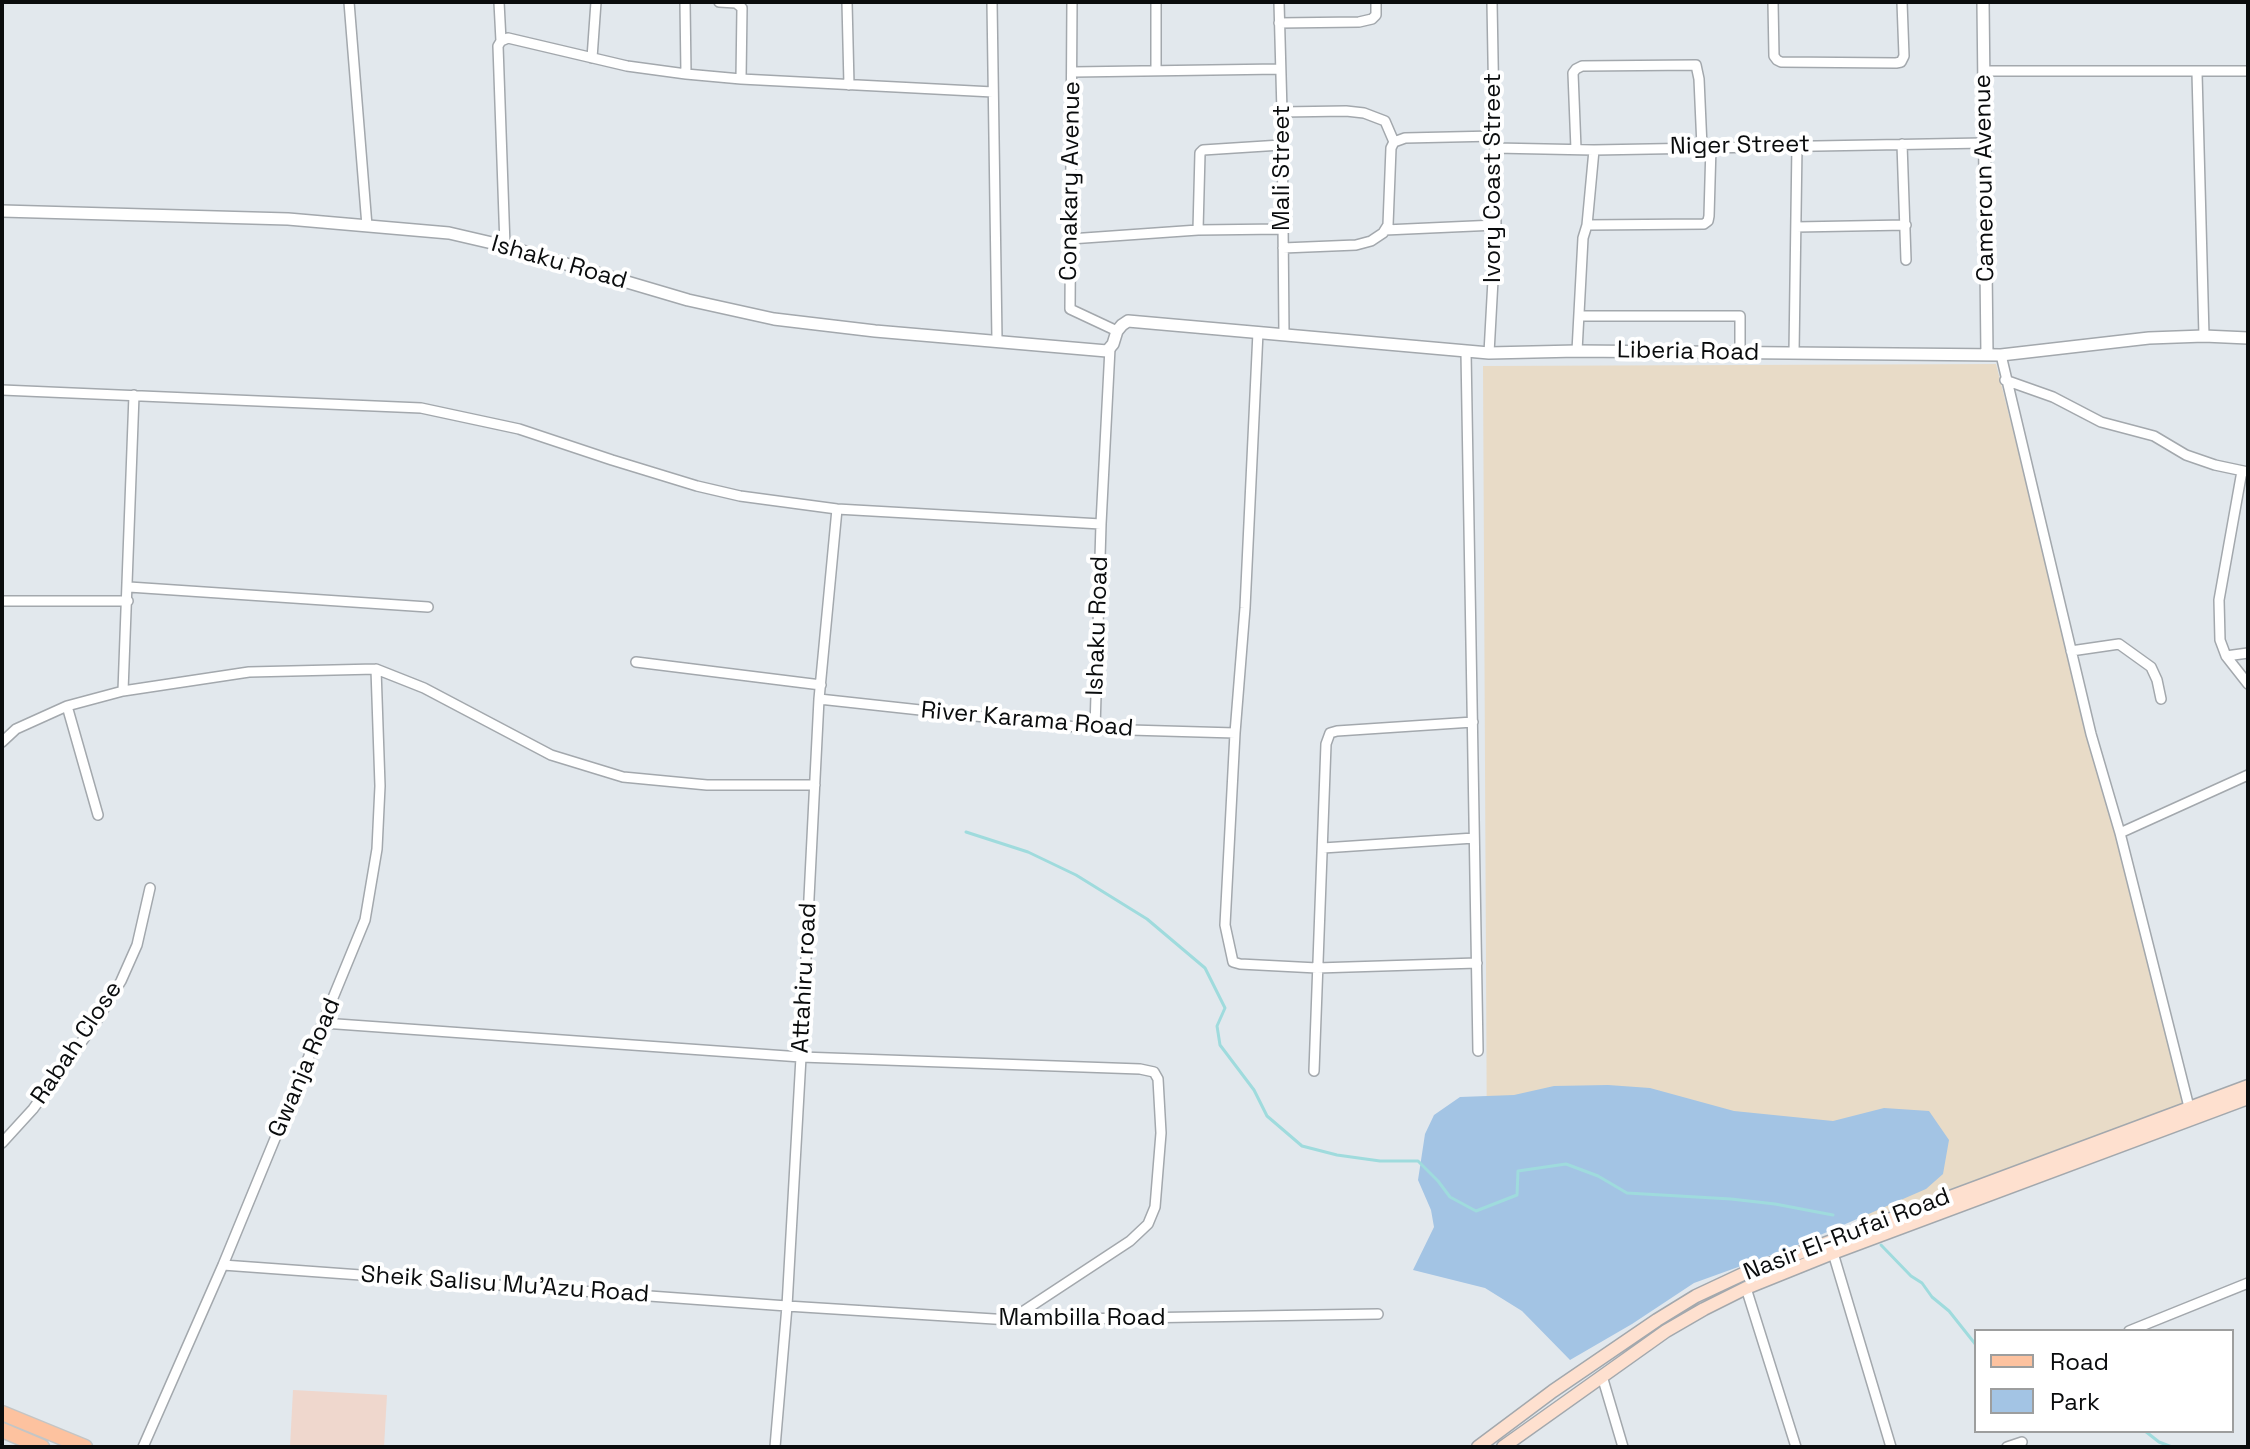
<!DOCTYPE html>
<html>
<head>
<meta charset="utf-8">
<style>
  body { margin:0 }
  #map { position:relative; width:2250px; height:1449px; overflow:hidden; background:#e2e8ed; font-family:"Space Grotesk",sans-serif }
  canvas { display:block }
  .frame { position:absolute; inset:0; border:4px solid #0a0c0d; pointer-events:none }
  .legend { position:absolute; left:1974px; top:1329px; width:260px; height:104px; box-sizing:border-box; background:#fff; border:2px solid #9d9e9e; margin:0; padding:10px 14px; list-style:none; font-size:24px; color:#0a0c0d }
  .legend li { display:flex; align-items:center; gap:16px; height:40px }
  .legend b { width:40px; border:2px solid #9d9e9e }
</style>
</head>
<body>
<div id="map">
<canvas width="2250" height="1449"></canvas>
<div class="frame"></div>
<ul class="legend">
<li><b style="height:10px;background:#fdc29f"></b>Road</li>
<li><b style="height:22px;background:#a3c4e4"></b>Park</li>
</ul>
</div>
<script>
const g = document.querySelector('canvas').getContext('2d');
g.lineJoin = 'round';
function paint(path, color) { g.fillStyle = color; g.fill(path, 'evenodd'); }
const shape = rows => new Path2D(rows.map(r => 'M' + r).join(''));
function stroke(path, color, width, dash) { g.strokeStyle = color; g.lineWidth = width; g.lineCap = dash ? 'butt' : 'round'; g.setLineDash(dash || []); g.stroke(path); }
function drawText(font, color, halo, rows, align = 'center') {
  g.font = font + ' "Space Grotesk",sans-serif'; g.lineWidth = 8; g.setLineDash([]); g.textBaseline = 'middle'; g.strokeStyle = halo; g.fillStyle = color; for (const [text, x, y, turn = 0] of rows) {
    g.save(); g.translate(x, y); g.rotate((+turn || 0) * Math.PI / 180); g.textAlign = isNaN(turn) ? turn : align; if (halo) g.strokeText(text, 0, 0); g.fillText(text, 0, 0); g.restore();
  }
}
paint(shape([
  [293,1390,387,1395,384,1447,290,1447]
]), '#efd7cd');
paint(shape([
  [1996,364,2185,1103,1866,1220,1808,1208,1487,1165,1483,366]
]), '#e8dbc7');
paint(shape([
  [1608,1085,1650,1088,1734,1111,1833,1121,1884,1108,1929,1111,1949,1140,1943,1174,1926,1189,1788,1249,1694,1283,1632,1324,1570,1360,1522,1311,1485,1288,1413,1270,1434,1227,1431,1210,1418,1180,1425,1134,1434,1115,1460,1097,1514,1095,1554,1086]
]), '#a3c4e4');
stroke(shape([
  [966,832,1028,852,1076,875,1147,919,1205,968,1225,1008,1217,1026,1220,1045,1254,1090,1267,1116,1302,1146,1337,1155,1380,1161,1418,1161,1438,1181,1450,1197,1476,1211,1517,1195,1518,1171,1566,1164,1598,1176,1627,1193,1731,1199,1775,1204,1833,1215],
  [1881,1245,1911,1276,1922,1283,1932,1297,1949,1311,1976,1345],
  [2145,1431,2159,1442,2172,1447]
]), '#9fdbdd', 3);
const minor = shape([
  [349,2,367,226],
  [499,2,501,41],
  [685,2,686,74],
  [719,2,736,3,742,8,741,79],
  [847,2,849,85],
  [992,2,997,340],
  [1072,2,1070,309,1117,331],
  [1279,2,1282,112,1284,334],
  [1773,2,1774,56,1777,60,1781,62,1896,63,1901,62,1904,56,1902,2],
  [1279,23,1359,22,1372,19,1376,15,1376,2],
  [592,58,596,2],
  [1156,71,1156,2],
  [1984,71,2248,71],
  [1073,72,1280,69],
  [2197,73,2204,336],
  [1282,112,1346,111,1364,113,1385,121,1394,142],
  [1902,144,1906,260],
  [1495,148,1594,150,1984,143],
  [1576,149,1573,73,1576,69,1582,66,1696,65,1699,79,1702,147],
  [1587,225,1704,224,1708,221,1709,216,1711,146],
  [1796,227,1906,225],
  [1198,230,1200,153,1203,150,1281,145],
  [1385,230,1496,225],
  [1070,239,1198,230,1282,229],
  [505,246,498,46,501,41,508,38,627,66,686,74,741,79,993,92],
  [1283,248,1356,245,1371,241,1383,233,1388,225,1391,148,1394,142,1405,138,1495,136],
  [1580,316,1740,316,1740,353],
  [1258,332,1245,608,1235,733,1225,925,1233,962,1240,964,1317,968,1477,963],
  [1577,351,1583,238,1587,225,1594,150],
  [1466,352,1478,1051],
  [1489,353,1496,225,1492,2],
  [1794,353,1797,145],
  [2001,355,2091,734,2120,833,2189,1107],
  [2005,380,2053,397,2101,422,2154,436,2186,455,2215,465,2248,472],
  [2,390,421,408,519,429,612,460,697,486,740,496,837,509,1101,524],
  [2242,471,2219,600,2220,640,2226,656,2248,684],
  [129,587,428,607],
  [2,601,128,601],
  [2071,651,2119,644,2151,667,2157,680,2161,699],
  [2226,656,2248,653],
  [636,662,821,685],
  [123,691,134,395],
  [819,699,1095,729,1235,733],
  [67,706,98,815],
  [1095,729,1101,524,1110,348],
  [2,742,16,729,67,706,123,691,249,672,376,669,424,688,551,755,623,777,707,785,815,785],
  [2120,833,2248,775],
  [1323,848,1474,838],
  [323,1023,801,1057,1140,1069,1154,1072,1158,1079,1161,1133,1155,1207,1148,1224,1130,1241,1010,1320],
  [1314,1071,1326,744,1330,733,1337,731,1473,722],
  [2,1143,33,1109,96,1022,121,981,137,945,150,888],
  [1833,1253,1891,1447],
  [223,1265,787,1306,1010,1320,1378,1314],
  [1746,1288,1796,1447],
  [2129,1331,2248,1283],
  [1602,1376,1623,1447],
  [143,1447,223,1265,365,920,377,849,380,786,376,669],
  [775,1447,787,1306,801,1057,819,699,837,509],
  [2007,1447,2022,1442]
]);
const tertiary = shape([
  [1983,2,1987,355],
  [2,211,288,219,449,233,505,246,688,300,774,319,875,331,1107,351,1113,344,1117,331,1122,325,1128,321,1489,353,1577,351,2001,355,2149,338,2204,336,2248,338]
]);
const secondary = shape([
  [1478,1447,1553,1391,1657,1320,1696,1296,1743,1274,2248,1086],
  [1503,1447,1666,1331,1704,1309,1746,1288,1833,1253,2248,1098]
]);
const primary = shape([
  [2,1413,85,1447],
  [2,1430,42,1447]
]);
stroke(minor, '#a3a8ad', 12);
stroke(tertiary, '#a3a8ad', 14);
stroke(secondary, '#a3a8ad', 15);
stroke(primary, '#c4c5c5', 17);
stroke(minor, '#fff', 9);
stroke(tertiary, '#fff', 11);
stroke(secondary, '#fee0cf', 12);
stroke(primary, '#fdc29f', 14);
drawText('24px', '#0a0c0d', '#fff', [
  ["Niger Street",1740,146,-1],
  ["Mali Street",1282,168,-90],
  ["Ivory Coast Street",1493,178,-90],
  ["Cameroun Avenue",1985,178,-91],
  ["Conakary Avenue",1071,181,-89],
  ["Ishaku Road",559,263,16],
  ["Liberia Road",1688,352,1],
  ["Ishaku Road",1098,626,-88],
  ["River Karama Road",1027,720,5],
  ["Attahiru road",805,978,-87],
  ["Rabah Close",77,1043,-56],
  ["Gwanja Road",305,1068,-67],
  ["Nasir El-Rufai Road",1847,1235,-21],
  ["Sheik Salisu Mu'Azu Road",505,1285,4],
  ["Mambilla Road",1082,1318]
]);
</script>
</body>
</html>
